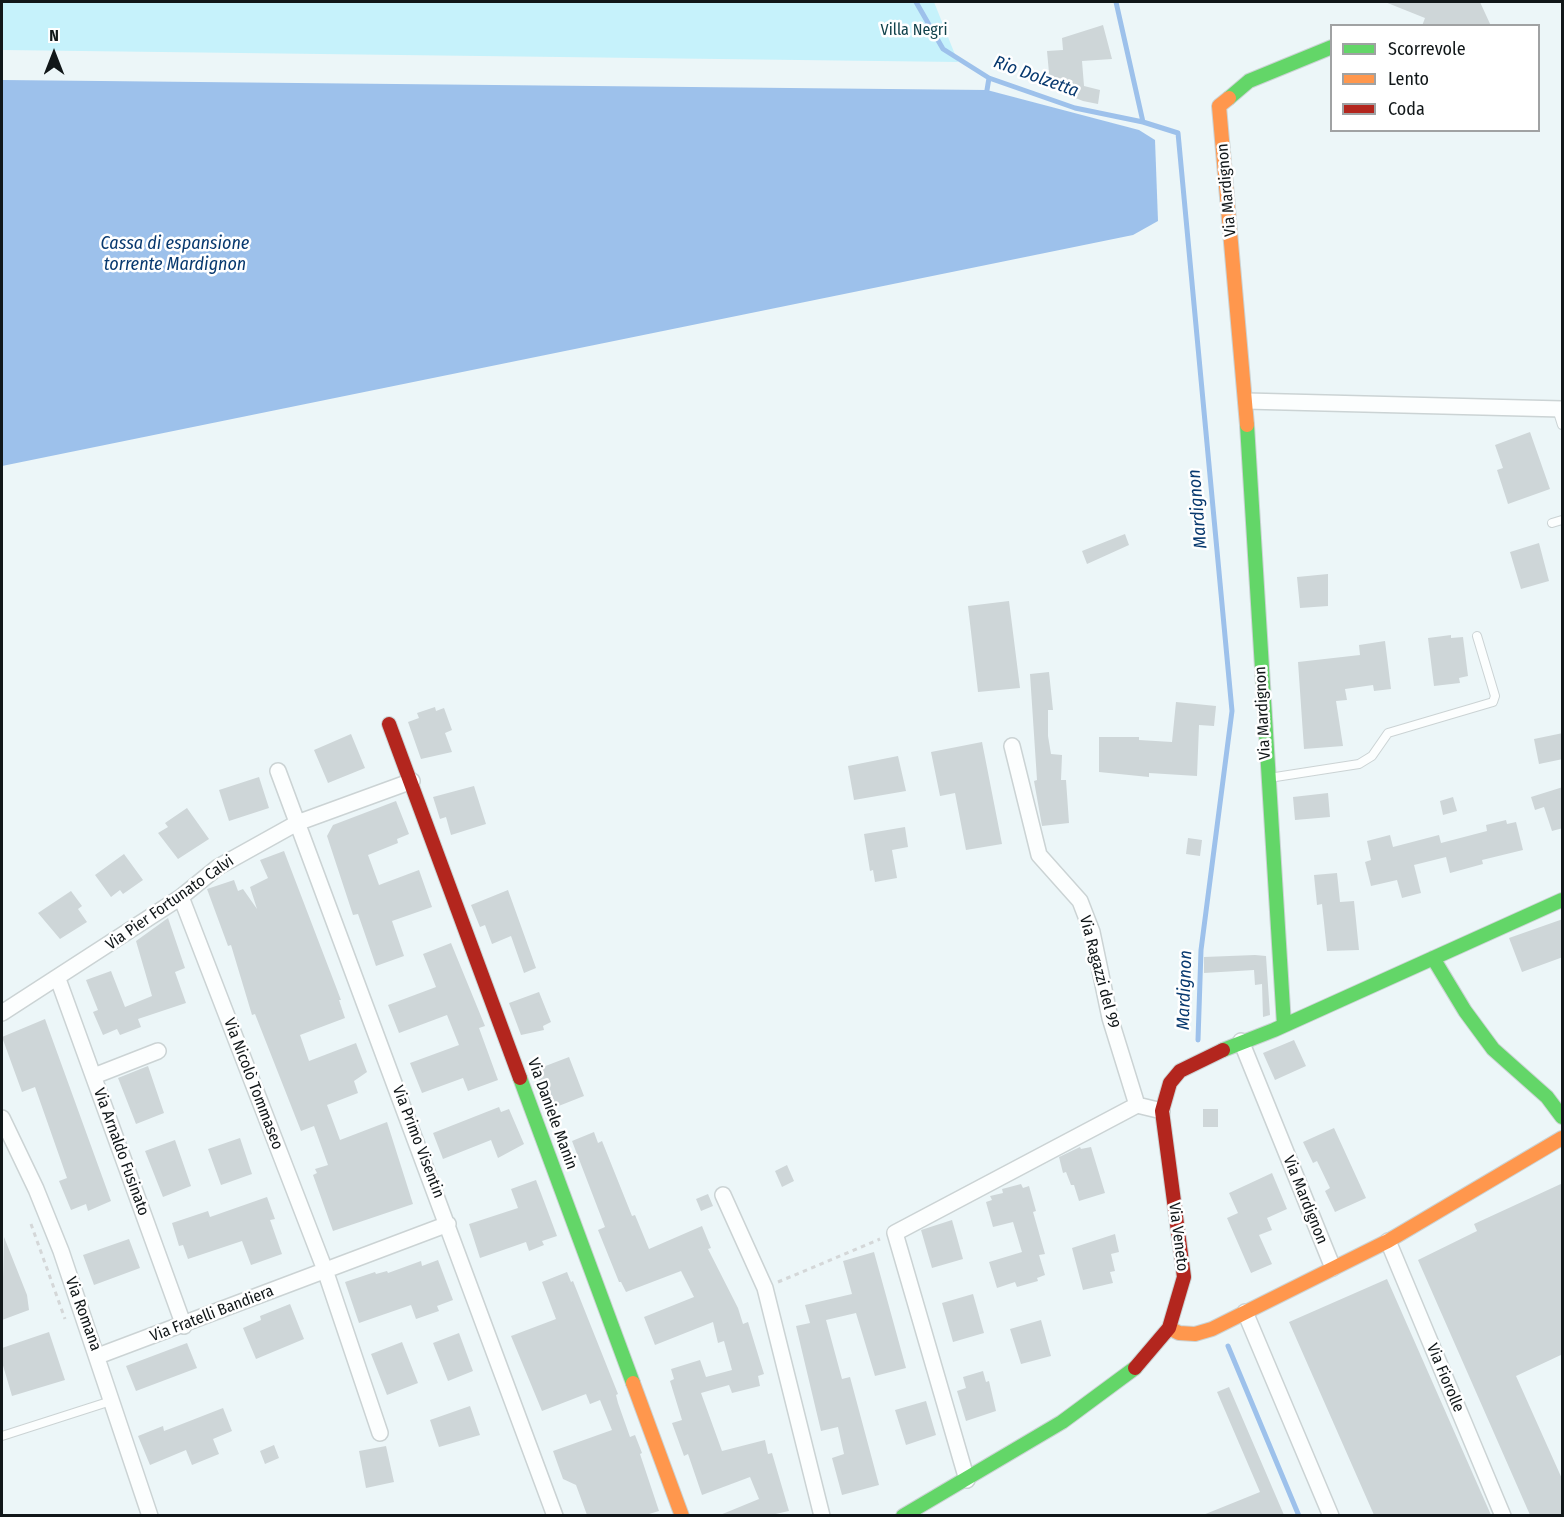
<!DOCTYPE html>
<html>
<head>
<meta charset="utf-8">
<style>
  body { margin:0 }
  #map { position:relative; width:1564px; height:1517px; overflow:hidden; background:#ecf6f8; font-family:"Fira Sans Condensed",sans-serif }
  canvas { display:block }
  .frame { position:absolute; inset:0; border:3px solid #111719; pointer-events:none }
  .legend { position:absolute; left:1330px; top:24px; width:210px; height:108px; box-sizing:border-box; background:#fff; border:2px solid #a0a2a3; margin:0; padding:8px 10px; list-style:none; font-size:18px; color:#111719 }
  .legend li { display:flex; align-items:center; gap:12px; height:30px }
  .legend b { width:30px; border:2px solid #a0a2a3 }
  .north { position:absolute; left:24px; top:24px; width:60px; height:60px; -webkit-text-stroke:4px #fff; paint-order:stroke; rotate:0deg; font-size:16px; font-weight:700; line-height:24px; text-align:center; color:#111719 }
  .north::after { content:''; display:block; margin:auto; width:21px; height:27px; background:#111719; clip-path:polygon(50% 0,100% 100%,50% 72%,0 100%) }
</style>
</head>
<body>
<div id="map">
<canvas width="1564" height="1517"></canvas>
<div class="frame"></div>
<ul class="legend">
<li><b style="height:8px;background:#63d668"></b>Scorrevole</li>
<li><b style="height:8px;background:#ff974d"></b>Lento</li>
<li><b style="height:8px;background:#b3261e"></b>Coda</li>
</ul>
<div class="north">N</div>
</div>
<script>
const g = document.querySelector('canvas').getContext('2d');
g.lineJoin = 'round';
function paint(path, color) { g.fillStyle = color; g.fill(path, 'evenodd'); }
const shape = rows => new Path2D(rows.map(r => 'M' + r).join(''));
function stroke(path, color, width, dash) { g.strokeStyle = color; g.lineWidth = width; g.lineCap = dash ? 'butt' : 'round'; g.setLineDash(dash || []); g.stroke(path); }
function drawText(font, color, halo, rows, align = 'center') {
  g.font = font + ' "Fira Sans Condensed",sans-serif'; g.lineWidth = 5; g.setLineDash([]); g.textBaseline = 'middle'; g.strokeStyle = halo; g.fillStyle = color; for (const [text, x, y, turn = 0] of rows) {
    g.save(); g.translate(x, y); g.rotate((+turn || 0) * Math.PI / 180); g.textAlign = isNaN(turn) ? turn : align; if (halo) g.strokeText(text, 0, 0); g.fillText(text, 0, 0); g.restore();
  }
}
paint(shape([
  [2,2,934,2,958,62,2,50]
]), '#c6f2fb');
paint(shape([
  [2,80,987,90,1139,130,1155,140,1158,221,1133,235,2,466]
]), '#9dc1eb');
stroke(shape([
  [916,2,943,49,989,78,1075,108,1143,122,1178,133,1232,711,1201,950,1198,1040],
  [1116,2,1143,122],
  [987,90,989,78],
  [1228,1346,1299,1516]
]), '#9dc1eb', 5);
paint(shape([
  [1385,2,1480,2,1491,26,1422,26,1425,18],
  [1103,25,1112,59,1082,61,1084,86,1100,90,1098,104,1083,101,1045,86,1049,73,1047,51,1063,50,1062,38],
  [1530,432,1550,489,1508,504,1497,470,1503,468,1495,445],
  [1125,534,1129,545,1087,564,1082,551],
  [1539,543,1549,581,1521,589,1510,552],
  [1328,574,1328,606,1300,608,1297,577],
  [1009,601,1020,688,978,692,968,606],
  [1451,635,1451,638,1463,637,1468,676,1459,678,1460,683,1434,686,1428,638],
  [1385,641,1391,689,1374,691,1373,685,1345,689,1347,700,1336,701,1343,746,1304,749,1298,662,1360,655,1359,645],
  [1049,672,1053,710,1048,710,1048,736,1051,754,1062,755,1061,780,1066,780,1069,823,1042,826,1034,781,1037,780,1030,674],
  [1176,702,1216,706,1214,726,1199,725,1197,776,1149,773,1149,777,1099,772,1099,737,1139,737,1139,740,1172,742],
  [435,707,436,711,444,708,452,730,445,733,452,752,421,759,408,722,419,718,417,713],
  [1563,733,1563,759,1539,764,1534,739],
  [351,734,365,768,328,783,314,750],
  [982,742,1002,844,966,850,955,793,940,796,931,752],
  [898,756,906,791,854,800,848,766],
  [259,777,269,808,229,821,219,790],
  [474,786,486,824,451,835,446,817,440,819,433,797],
  [1563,787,1563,828,1552,831,1544,807,1535,810,1531,797],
  [1328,793,1330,817,1295,820,1293,797],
  [1453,797,1457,811,1443,815,1440,801],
  [396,801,409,834,397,839,398,843,368,855,379,885,419,870,432,907,392,921,404,956,376,966,358,914,353,915,327,836,333,825],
  [187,808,209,839,178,859,158,833,168,827,165,823],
  [1506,820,1507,824,1516,822,1523,850,1482,860,1483,864,1450,873,1446,857,1414,865,1421,893,1402,898,1397,880,1371,886,1365,862,1371,860,1367,841,1390,835,1393,847,1439,835,1441,843,1487,831,1486,825],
  [905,827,908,847,892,850,897,878,875,882,873,870,870,871,864,834],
  [1188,838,1202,840,1200,856,1186,854],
  [284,851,341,1000,339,1000,345,1018,300,1035,309,1061,356,1043,367,1072,354,1081,358,1093,327,1105,340,1140,387,1122,413,1204,333,1231,313,1175,317,1173,315,1169,328,1165,314,1126,301,1131,255,1014,252,1015,231,945,228,946,207,889,234,880,238,891,243,889,257,909,250,887,268,878,260,860],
  [124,854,143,880,123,894,120,890,111,897,95,875],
  [1337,873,1340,902,1354,901,1359,950,1327,951,1322,904,1317,905,1314,875],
  [508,890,536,968,524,973,511,936,492,944,485,925,480,927,471,905],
  [71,891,82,906,78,909,87,922,60,939,38,913],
  [168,918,185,968,175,972,186,1003,138,1019,141,1027,120,1035,117,1029,103,1035,93,1012,98,1010,86,980,111,971,125,1007,152,996,136,941],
  [1563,919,1563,957,1522,972,1509,938],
  [451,943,485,1026,479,1028,498,1080,468,1091,463,1078,422,1093,410,1063,459,1045,447,1015,399,1033,388,1005,436,987,423,954],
  [1255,955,1266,956,1270,1015,1263,1017,1262,984,1255,985,1254,970,1204,973,1204,957],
  [539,992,551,1022,543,1026,544,1030,521,1035,509,1003],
  [45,1019,111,1201,88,1211,86,1204,71,1210,59,1181,67,1178,35,1087,22,1092,2,1037],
  [1294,1040,1306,1066,1275,1080,1263,1053],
  [569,1057,584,1096,551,1109,535,1070],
  [148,1066,164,1113,136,1124,118,1078],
  [499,1107,501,1112,509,1109,524,1144,498,1158,491,1140,443,1159,433,1133],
  [1203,1109,1218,1109,1218,1127,1203,1127],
  [1334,1128,1366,1198,1335,1212,1325,1191,1330,1188,1317,1161,1313,1163,1303,1142],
  [594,1132,598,1143,602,1141,632,1216,635,1215,649,1249,702,1226,711,1248,708,1249,738,1308,743,1324,748,1322,764,1374,758,1376,760,1386,732,1393,729,1385,701,1393,722,1451,765,1440,768,1454,772,1453,789,1511,771,1515,720,1515,759,1499,750,1477,702,1495,688,1454,684,1456,672,1423,682,1420,670,1381,674,1379,671,1369,700,1360,706,1377,732,1370,724,1341,718,1343,713,1322,655,1345,644,1317,694,1297,681,1271,626,1292,621,1282,619,1282,598,1230,605,1227,572,1141],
  [240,1138,252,1174,221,1185,208,1149],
  [175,1140,191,1186,163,1197,145,1151],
  [1080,1147,1081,1149,1091,1147,1105,1193,1079,1201,1074,1185,1071,1185,1066,1172,1063,1173,1059,1157],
  [787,1165,794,1181,782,1187,775,1171],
  [1272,1173,1287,1209,1267,1218,1272,1230,1259,1235,1272,1264,1251,1273,1227,1218,1238,1213,1229,1193],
  [536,1180,557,1236,542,1241,544,1245,529,1251,526,1242,480,1258,469,1224,518,1208,511,1189],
  [1563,1183,1563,1354,1516,1376,1563,1481,1563,1515,1530,1515,1418,1260,1477,1231,1474,1224],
  [1021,1184,1023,1188,1029,1186,1036,1211,1033,1212,1045,1254,1039,1255,1045,1275,1037,1278,1038,1281,1017,1287,1015,1282,997,1288,989,1262,1022,1252,1013,1222,993,1227,986,1202,992,1200,990,1196,1003,1193,1002,1189],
  [708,1194,713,1206,701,1211,696,1199],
  [267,1197,275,1219,270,1220,282,1254,251,1265,242,1241,188,1259,183,1245,179,1246,172,1223,208,1211,210,1217],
  [952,1220,963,1259,932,1268,921,1230],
  [1115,1234,1119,1252,1111,1254,1115,1271,1110,1272,1113,1283,1083,1290,1072,1248],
  [4,1237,27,1295,29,1310,2,1320],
  [129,1239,140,1268,94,1285,83,1255],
  [874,1252,906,1368,875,1376,856,1313,826,1320,842,1379,850,1377,879,1485,842,1495,832,1458,844,1454,838,1427,821,1431,796,1326,810,1323,805,1305,852,1294,843,1261],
  [438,1260,453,1300,437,1306,439,1311,416,1319,411,1305,359,1323,345,1282,375,1272,376,1274,387,1271,388,1273,421,1261,422,1266],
  [567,1272,571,1282,573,1281,618,1394,616,1395,618,1403,630,1437,635,1435,642,1453,640,1454,659,1511,646,1515,587,1515,576,1485,563,1479,553,1451,612,1430,600,1400,590,1404,586,1394,542,1411,511,1336,556,1319,542,1282],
  [1387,1279,1491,1515,1374,1515,1289,1322],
  [973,1294,984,1333,953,1342,942,1303],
  [290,1304,304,1339,256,1359,243,1328,261,1320,260,1316],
  [1041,1320,1051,1356,1021,1364,1010,1329],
  [49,1332,65,1380,12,1396,2,1362,2,1348],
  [459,1333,473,1371,448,1381,433,1343],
  [402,1342,418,1383,387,1395,371,1354],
  [187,1343,197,1368,136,1391,126,1366],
  [983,1371,986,1382,989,1381,996,1411,966,1421,957,1391,966,1388,963,1377],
  [1229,1387,1284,1515,1203,1515,1260,1492,1217,1392],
  [926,1401,936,1435,906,1445,895,1410],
  [470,1406,480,1435,439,1447,430,1420],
  [223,1408,232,1431,213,1439,219,1454,192,1465,186,1450,150,1465,138,1436,163,1426,164,1431],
  [274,1445,279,1458,265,1464,260,1451],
  [386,1446,394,1482,366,1488,359,1451]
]), '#ced6d8');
const lane = shape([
  [1557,409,1562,425],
  [1552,523,1562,520],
  [1269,778,1359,764,1372,756,1388,733,1493,702,1495,696,1477,636],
  [2,1436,111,1401]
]);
const street = shape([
  [1246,401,1562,409],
  [1012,746,1039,855,1080,901,1092,932,1110,1018,1137,1105],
  [278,771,555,1516],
  [181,897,325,1270,380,1433],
  [58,979,184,1326],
  [2,1013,181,897,218,867,297,823,412,781],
  [1241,1041,1333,1268],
  [94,1076,158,1051],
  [2,1118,36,1189,61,1251,150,1516],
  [723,1195,765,1288,822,1516],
  [1388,1241,1503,1516],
  [1245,1312,1331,1516],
  [98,1356,448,1224],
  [967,1480,895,1233,1137,1105,1162,1111]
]);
const fast = shape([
  [1229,98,1249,81,1332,47],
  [1247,425,1284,1025],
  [1433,958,1465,1011,1493,1049,1547,1097,1562,1117],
  [1223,1050,1274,1030,1562,900],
  [520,1078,633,1383],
  [903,1516,1062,1422,1135,1368]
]);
const slow = shape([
  [1229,98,1219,106,1247,425],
  [1169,1328,1179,1333,1195,1334,1212,1329,1388,1241,1562,1138],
  [633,1383,682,1516]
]);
const jam = shape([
  [389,724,520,1078],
  [1135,1368,1169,1328,1184,1277,1162,1111,1170,1083,1180,1071,1223,1050]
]);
stroke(lane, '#cbd3d4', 10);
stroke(street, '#cbd3d4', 18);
stroke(fast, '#cbd3d4', 16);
stroke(slow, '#cbd3d4', 16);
stroke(jam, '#cbd3d4', 16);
stroke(shape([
  [31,1224,65,1319],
  [778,1282,880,1239]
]), '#d4d7d8', 3, [4.5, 4.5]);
stroke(lane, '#fcfefe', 8);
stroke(street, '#fcfefe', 15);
stroke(fast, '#63d668', 14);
stroke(slow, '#ff974d', 14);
stroke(jam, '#b3261e', 14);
drawText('16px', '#12434c', '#fff', [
  ["Villa Negri",914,31]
]);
drawText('16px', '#111719', '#fff', [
  ["Via Mardignon",1227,190,-95],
  ["Via Mardignon",1263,713,-93],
  ["Via Pier Fortunato Calvi",170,903,-35],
  ["Via Ragazzi del 99",1099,972,75],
  ["Via Nicolò Tommaseo",253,1084,69],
  ["Via Daniele Manin",552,1114,70],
  ["Via Primo Visentin",418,1142,69],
  ["Via Arnaldo Fusinato",121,1152,70],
  ["Via Mardignon",1305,1200,68],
  ["Via Veneto",1178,1237,83],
  ["Via Romana",83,1314,70],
  ["Via Fratelli Bandiera",212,1314,-21],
  ["Via Fiorolle",1445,1378,67]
]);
drawText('italic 18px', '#08396f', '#fff', [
  ["Rio Dolzetta",1036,77,20],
  ["Cassa di espansione",175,244],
  ["torrente Mardignon",175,265],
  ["Mardignon",1198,509,-95],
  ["Mardignon",1185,990,-88]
]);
</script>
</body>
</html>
